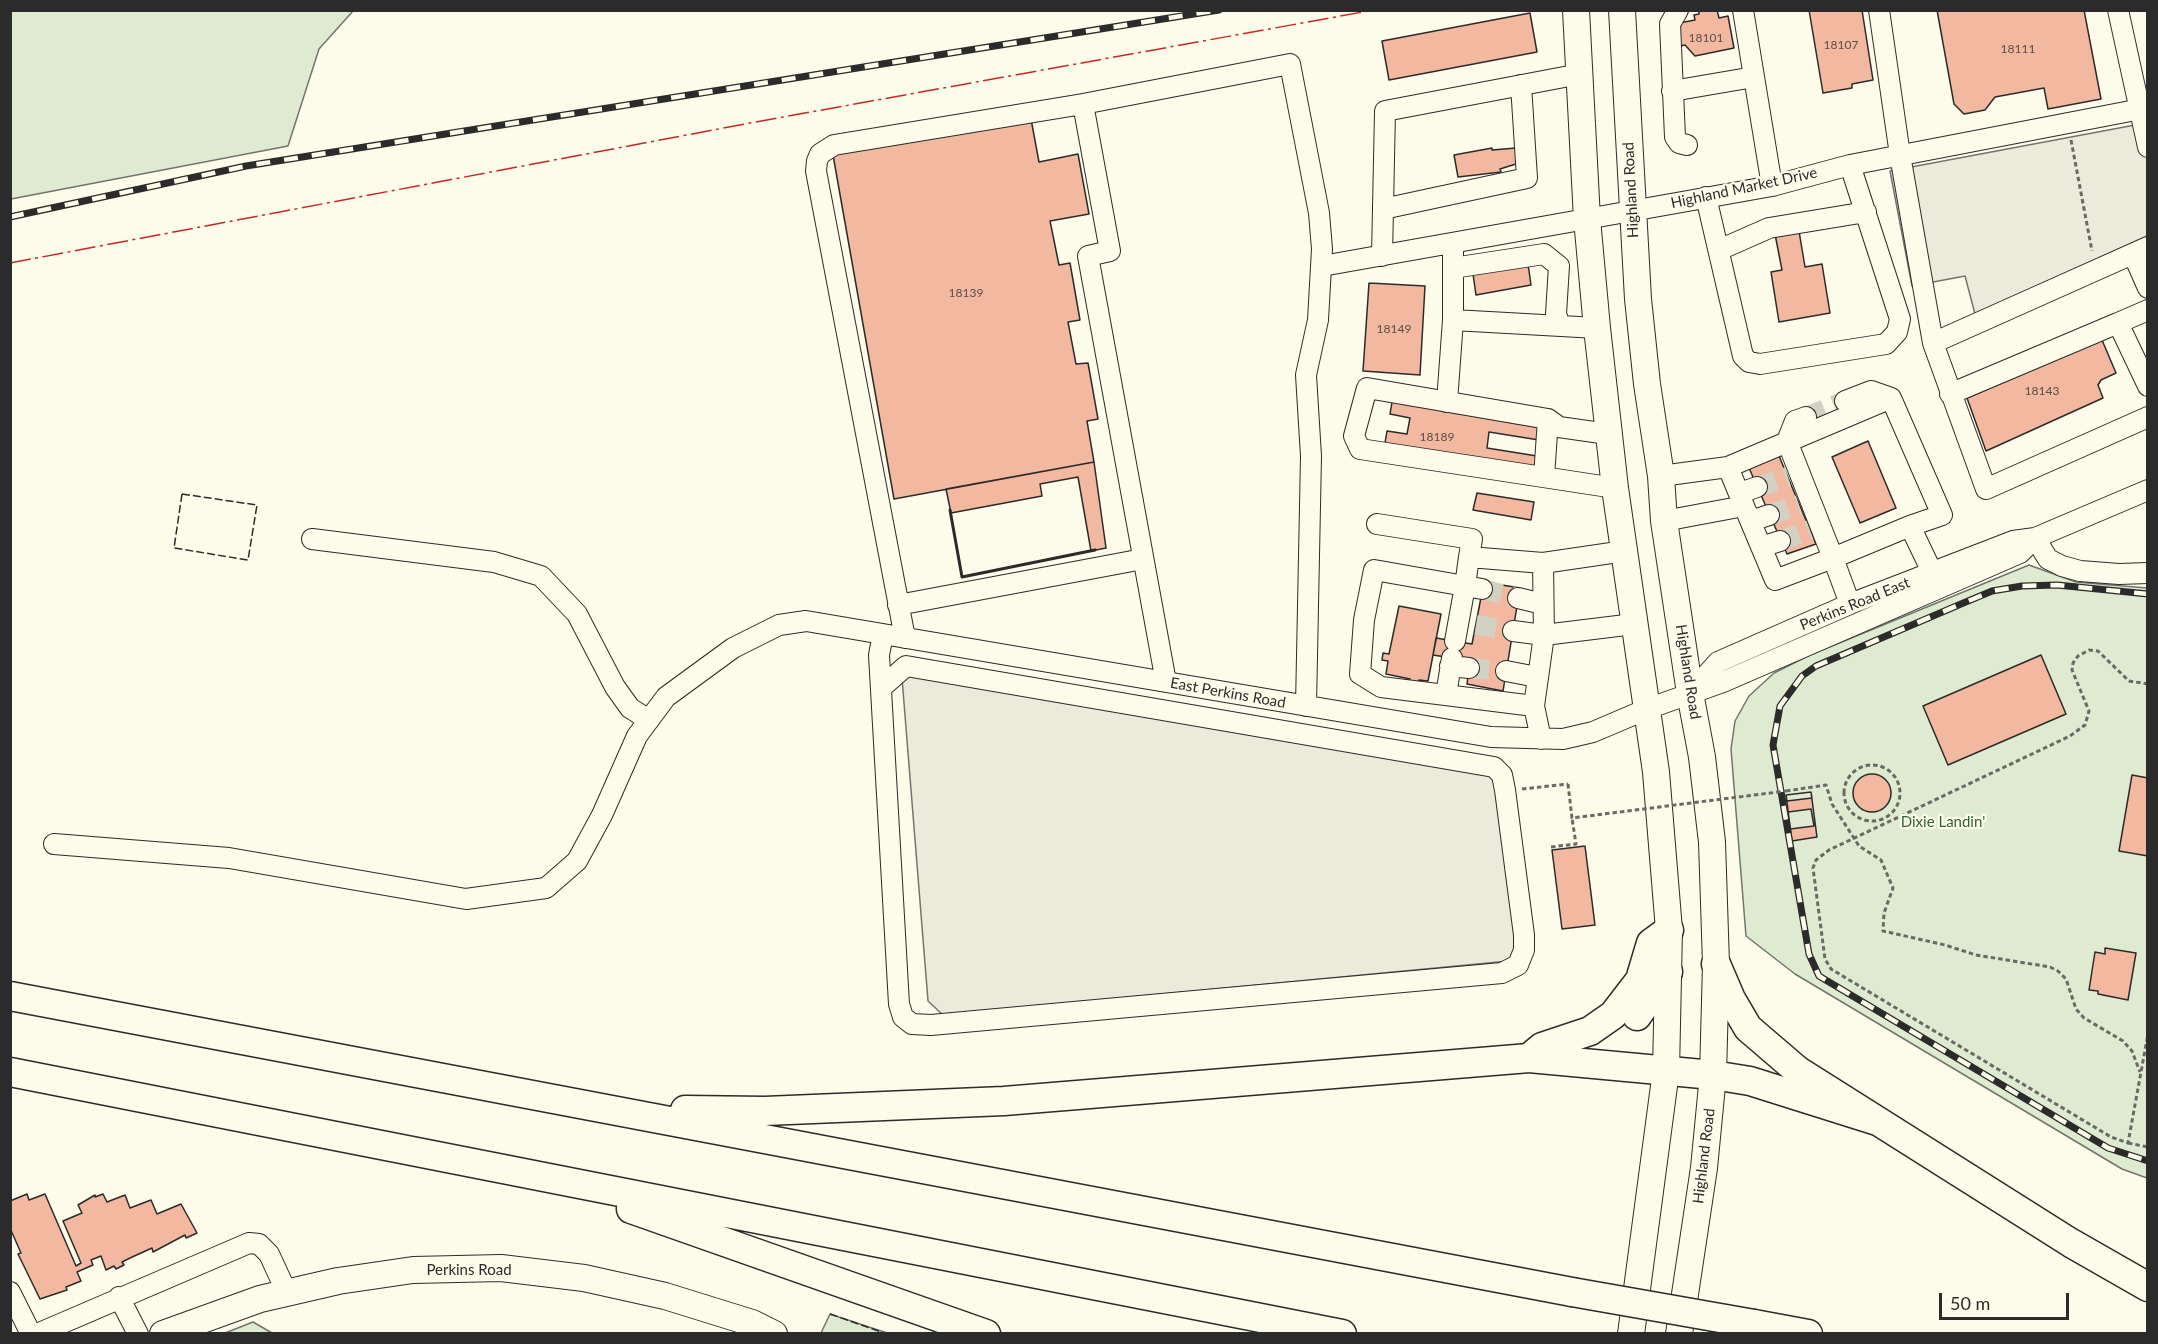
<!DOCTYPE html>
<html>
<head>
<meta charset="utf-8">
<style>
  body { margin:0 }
  #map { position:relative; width:2158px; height:1344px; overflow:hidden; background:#fdfbea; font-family:Lato,sans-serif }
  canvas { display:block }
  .frame { position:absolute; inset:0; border:12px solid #2b2b2b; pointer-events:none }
  .scale { position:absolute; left:1939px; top:1293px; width:130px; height:27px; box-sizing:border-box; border:3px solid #2b2b2b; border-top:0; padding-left:8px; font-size:18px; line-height:21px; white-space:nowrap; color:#2b2b2b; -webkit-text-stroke:4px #fdfbea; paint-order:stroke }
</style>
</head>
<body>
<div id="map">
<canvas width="2158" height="1344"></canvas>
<div class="frame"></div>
<div class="scale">50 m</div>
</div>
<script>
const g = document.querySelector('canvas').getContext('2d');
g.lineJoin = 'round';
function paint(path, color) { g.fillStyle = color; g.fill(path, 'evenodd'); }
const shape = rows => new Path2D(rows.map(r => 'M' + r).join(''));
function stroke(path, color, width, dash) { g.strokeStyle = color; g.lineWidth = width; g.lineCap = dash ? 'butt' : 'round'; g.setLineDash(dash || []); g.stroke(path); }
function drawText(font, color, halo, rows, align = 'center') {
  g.font = font + ' Lato,sans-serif'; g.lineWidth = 4.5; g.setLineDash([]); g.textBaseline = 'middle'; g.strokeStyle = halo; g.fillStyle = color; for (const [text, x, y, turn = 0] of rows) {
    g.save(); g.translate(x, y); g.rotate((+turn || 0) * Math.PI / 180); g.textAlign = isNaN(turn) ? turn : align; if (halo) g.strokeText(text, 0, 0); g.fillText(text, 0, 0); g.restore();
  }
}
const green = shape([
  [11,10,353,10,353,11,319,49,288,146,11,199,11,10],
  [2029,565,2076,582,2147,588,2147,1178,2122,1169,1795,974,1746,936,1731,749,1735,721,1749,696,1774,673,1810,655,2029,565],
  [830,1314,887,1333,821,1333,830,1314],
  [253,1322,272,1333,225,1333,253,1322]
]);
paint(green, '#deebd1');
stroke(green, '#74746e', 1.5);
const parking = shape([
  [2147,114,2147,236,1975,314,1965,276,1912,286,1890,171,2135,125,2147,114],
  [910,670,1486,768,1495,778,1518,944,1509,961,943,1015,928,1001,902,678,910,670]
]);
paint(parking, '#eceadb');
stroke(parking, '#74746e', 1.5);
const building = shape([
  [1699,10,1717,10,1719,18,1728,16,1734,48,1695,56,1685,45,1680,46,1679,23,1695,20,1694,15,1699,14,1699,10],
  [1809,10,1862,10,1873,80,1852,84,1852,88,1823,93,1809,10],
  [1937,10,2084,10,2101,99,2048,109,2044,88,1995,97,1985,110,1964,114,1954,104,1937,10],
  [1530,13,1537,52,1389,80,1382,41,1530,13],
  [1031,119,1039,162,1078,154,1089,214,1050,221,1059,265,1070,263,1080,320,1068,322,1076,364,1088,363,1098,419,1087,421,1094,462,894,499,833,155,1031,119],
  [1492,148,1492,150,1516,148,1519,163,1500,169,1501,172,1458,177,1454,155,1492,148],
  [1798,225,1805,267,1822,264,1830,313,1779,322,1771,272,1782,270,1774,229,1798,225],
  [1528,264,1531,285,1476,295,1473,274,1528,264],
  [1369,283,1425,286,1420,375,1363,371,1369,283],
  [2102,340,2116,373,2101,380,2098,385,2103,398,1986,451,1967,398,2102,340],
  [1392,402,1542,428,1539,440,1489,432,1487,448,1537,456,1534,469,1385,443,1387,431,1407,434,1410,418,1390,414,1392,402],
  [1868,441,1896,508,1860,523,1832,457,1868,441],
  [1779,456,1816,544,1787,554,1749,468,1779,456],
  [1094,462,1106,548,1091,551,1078,477,1040,484,1042,496,951,513,946,489,1094,462],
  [1477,493,1534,502,1531,520,1473,510,1477,493],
  [1484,582,1520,588,1503,691,1467,684,1470,661,1433,655,1436,638,1472,644,1484,582],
  [1399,606,1441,614,1428,681,1419,680,1418,684,1409,682,1410,679,1386,674,1388,661,1382,660,1383,653,1389,654,1399,606],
  [2041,655,2066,714,1948,765,1923,706,2041,655],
  '1853 793a19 19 0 1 1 38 0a19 19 0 1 1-38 0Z',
  [2132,775,2148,778,2148,856,2119,851,2132,775],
  [1811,792,1812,798,1787,801,1786,795,1811,792],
  [1811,792,1817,837,1792,841,1786,795,1811,792],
  [1811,809,1814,826,1790,829,1788,812,1811,809],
  [1585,846,1595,925,1562,929,1552,850,1585,846],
  [2105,948,2136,953,2128,1000,2098,994,2098,991,2089,990,2095,952,2105,954,2105,948],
  [27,1194,29,1200,45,1194,76,1266,81,1263,63,1221,82,1213,78,1205,95,1195,95,1197,103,1194,107,1202,125,1195,130,1208,151,1200,157,1214,181,1204,197,1233,186,1238,185,1235,153,1252,152,1248,130,1258,122,1262,124,1265,116,1269,114,1266,106,1270,101,1256,91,1260,93,1265,77,1272,81,1281,66,1287,67,1290,40,1299,18,1254,21,1253,10,1228,10,1201,27,1194]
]);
paint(building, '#f2b8a0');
stroke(building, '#2b2b2b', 1.5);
stroke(shape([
  [1806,417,1845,401],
  [1757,487,1788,477],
  [1769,515,1799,505],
  [1780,541,1810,530],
  [1482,589,1518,598],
  [1476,625,1513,631],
  [1469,668,1506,671]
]), '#d3d1c4', 20, [20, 10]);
const minor = shape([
  [1678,10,1670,24,1675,137,1679,143,1687,145],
  [1743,10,1772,186],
  [1879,10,1900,155,1933,343,2148,247],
  [2118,10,2148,147],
  [1672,91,1754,77],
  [1706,197,1743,356,1749,362,1760,364,1886,344,1897,332,1900,319,1850,165],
  [1383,209,1527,178,1521,85],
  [1453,243,1453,320,1597,328],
  [1719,250,1769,228,1866,212],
  [2133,254,2148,288],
  [1382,256,1385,111,1580,74],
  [1322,266,1772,186,1850,165,2141,109],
  [1453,268,1544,254,1559,266,1556,314,1560,326],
  [2148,310,2118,323,2148,386],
  [1933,343,1986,489,2148,417],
  [1950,394,2118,323],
  [1845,401,1871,391,1891,398],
  [1447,402,1453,320],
  [1806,417,1795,421,1787,441,1833,558,1910,526,1932,572],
  [1608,434,1559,427,1548,419,1367,388,1354,436,1360,449,1615,488],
  [1661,476,1728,467],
  [1544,477,1548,419],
  [1740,493,1757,487],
  [1744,506,1728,467,1891,398,1942,515,1910,526],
  [1664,521,1744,506,1775,580,1833,558,1850,604],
  [1751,521,1769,515],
  [1377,524,1472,539,1469,557],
  [2035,538,2048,559,2062,566,2080,571,2119,574,2148,573],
  [312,539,494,562,541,576,577,614,615,687,630,708,649,720],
  [1761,547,1780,541],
  [1625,551,1543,563,1544,635,1634,624],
  [1518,598,1543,604],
  [898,605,1143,559],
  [1513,631,1544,635,1534,706,1541,739],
  [905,638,816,171,817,161,820,154,834,145,1083,104],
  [1455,641,1465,586,1482,589],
  [1450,666,1469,668],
  [1506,671,1537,677],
  [1166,682,1088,256,1110,251,1083,104,1290,64,1319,213,1322,249,1318,320,1306,375,1311,456,1306,706],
  [881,688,906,666,1494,767,1502,775,1505,790,1524,935,1524,950,1518,965,1502,973,931,1025,912,1024,903,1017,899,1004,879,655,883,634],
  [1692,691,1718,662,1850,604,2013,541,2035,538,2148,490],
  [1446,695,1452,658],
  [1534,706,1381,687,1360,674,1364,620,1374,570,1465,586,1469,557,1543,563],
  [54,844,229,858,466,899,546,888,577,861,602,815,637,736,666,697,733,648,779,625,806,621,1491,737,1563,739,1593,732,1647,709,1723,682,2020,553,2035,538],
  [10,1292,31,1334],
  [119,1297,138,1334],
  [37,1334,249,1243,259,1244,269,1254,287,1293]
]);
const major = shape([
  [1576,10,1587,219,1597,328,1615,488,1656,772,1669,930,1666,1071,1631,1334],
  [1622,10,1638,299,1647,384,1661,476,1664,521,1690,693,1702,757,1712,842,1716,964,1713,1075,1704,1168,1679,1334],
  [163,1334,260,1299,338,1281,413,1270,501,1268,584,1278,665,1296,752,1323,774,1334]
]);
const highway = shape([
  [1716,964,1731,999,1748,1028,1797,1070,2071,1243,2148,1287],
  [10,996,1572,1292],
  [1637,1016,1668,972],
  [1530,1057,1542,1047,1590,1031,1613,1015,1640,980,1651,943,1669,930],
  [10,1072,1342,1334],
  [685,1110,765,1111,1004,1101,1529,1058,1713,1075,1750,1081,1877,1121],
  [631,1209,986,1334],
  [1754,1324,1808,1334]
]);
stroke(minor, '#2b2b2b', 22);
stroke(major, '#2b2b2b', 28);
stroke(highway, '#2b2b2b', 31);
stroke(shape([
  [2071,140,2092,251],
  [2148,684,2129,681,2098,651,2089,650,2078,656,2073,663,2072,670,2089,711,2085,725,2070,736,1829,850,1816,860,1813,868,1825,959,1831,969,2111,1137,2128,1143,2148,1034],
  '1844 793a28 28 0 1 1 56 0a28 28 0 1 1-56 0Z',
  [1522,789,1568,784],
  [1786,791,1826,785,1832,804,1859,846,1881,860,1893,888,1884,913,1883,931,1945,945,1976,955,2050,967,2058,971,2066,979,2076,1009,2084,1018,2123,1041,2132,1051,2140,1072],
  [1551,847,1576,844,1572,818],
  [2128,1143,2148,1147]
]), '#6a6964', 3, [4.5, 3]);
stroke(minor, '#fdfbea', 20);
stroke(major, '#fdfbea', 26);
stroke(highway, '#fdfbea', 28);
const rail = shape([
  [10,217,246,166,1219,10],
  [2148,594,2057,585,2022,586,1992,591,1961,604,1816,666,1802,676,1780,706,1773,745,1809,954,1819,976,2108,1148,2148,1161]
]);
stroke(rail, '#2b2b2b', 7);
stroke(rail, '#fdfbea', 4.5, [14]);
const highwayBridge = shape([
  [1572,1292,1754,1324]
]);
stroke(highwayBridge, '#2b2b2b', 31, []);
stroke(shape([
  [1568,784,1572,818,1786,791]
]), '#6a6964', 3, [4.5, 3]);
stroke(highwayBridge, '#fdfbea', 28);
stroke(shape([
  [182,494,257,505,248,560,174,548,182,494],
  [830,1314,887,1334]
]), '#2b2b2b', 1.5, [8, 3]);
stroke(shape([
  [950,510,962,577,1095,550]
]), '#2b2b2b', 3);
stroke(shape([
  [10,263,750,123,1374,10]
]), '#c62828', 1.5, [21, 4.5, 3, 4.5]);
drawText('12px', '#5d4e48', null, [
  ["18101",1706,38],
  ["18107",1841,45],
  ["18111",2018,49],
  ["18139",966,293],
  ["18149",1394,329],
  ["18143",2042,391],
  ["18189",1437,437]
]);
drawText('15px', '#2b2b2b', '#fdfbea', [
  ["Highland Market Drive",1744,188,-12],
  ["Highland Road",1631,190,-93],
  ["Perkins Road East",1855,604,-22],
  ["Highland Road",1688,672,81],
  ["East Perkins Road",1228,693,10],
  ["Highland Road",1704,1156,-83],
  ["Perkins Road",469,1270]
]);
drawText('15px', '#34623c', '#fdfbea', [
  ["Dixie Landin'",1943,822]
]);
</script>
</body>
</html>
